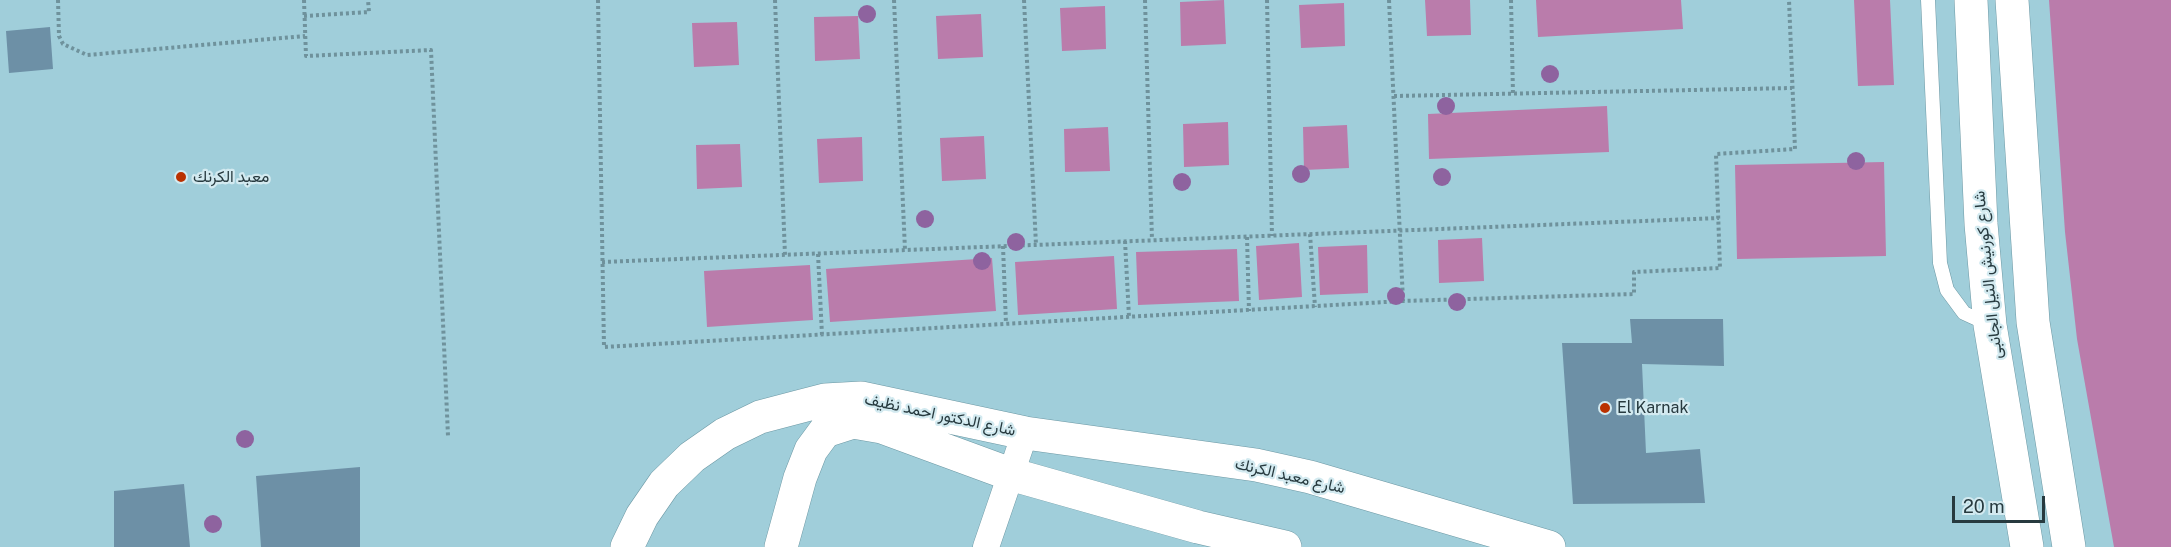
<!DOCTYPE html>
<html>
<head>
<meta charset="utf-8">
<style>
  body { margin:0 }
  #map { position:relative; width:2171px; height:547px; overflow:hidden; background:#a0ceda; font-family:"Public Sans",sans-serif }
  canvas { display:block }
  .scale { position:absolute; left:1952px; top:496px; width:93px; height:27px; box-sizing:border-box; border:3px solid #273a3f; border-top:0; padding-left:8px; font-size:18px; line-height:21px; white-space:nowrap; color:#273a3f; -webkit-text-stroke:4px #d3eaf0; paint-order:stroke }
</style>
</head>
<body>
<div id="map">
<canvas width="2171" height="547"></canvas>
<div class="scale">20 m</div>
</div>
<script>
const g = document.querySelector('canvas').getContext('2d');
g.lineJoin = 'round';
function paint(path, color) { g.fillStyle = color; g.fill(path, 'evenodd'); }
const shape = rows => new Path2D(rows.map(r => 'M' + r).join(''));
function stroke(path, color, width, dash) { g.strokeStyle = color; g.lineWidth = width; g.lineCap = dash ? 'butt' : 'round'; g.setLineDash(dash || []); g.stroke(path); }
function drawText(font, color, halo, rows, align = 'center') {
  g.font = font + ' "Public Sans",Vazirmatn,sans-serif'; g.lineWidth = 4.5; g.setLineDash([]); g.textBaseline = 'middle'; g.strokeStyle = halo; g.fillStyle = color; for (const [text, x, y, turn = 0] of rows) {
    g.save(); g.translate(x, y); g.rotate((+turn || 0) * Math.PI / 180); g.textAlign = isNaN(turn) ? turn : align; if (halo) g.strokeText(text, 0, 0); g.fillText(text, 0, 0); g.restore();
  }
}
paint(shape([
  [1224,0,1226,44,1181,46,1180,2],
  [1425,0,1470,0,1471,35,1427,36],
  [1536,0,1681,0,1683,29,1538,37],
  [1854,0,1890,0,1894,85,1858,86],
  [2049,0,2171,0,2171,547,2114,547,2077,339,2065,232],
  [1344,3,1345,46,1301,48,1299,5],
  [1105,6,1106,49,1062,51,1060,8],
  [981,14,983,57,938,59,936,16],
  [858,16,860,59,815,61,814,17],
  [737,22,739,65,694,67,692,23],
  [1607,106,1609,152,1429,159,1428,114],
  [1228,122,1229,165,1184,167,1183,124],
  [1347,125,1349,168,1304,170,1303,127],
  [1108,127,1110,171,1065,172,1064,129],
  [984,136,986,179,942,181,940,138],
  [862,137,863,181,819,183,817,139],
  [740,144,742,187,697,189,696,145],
  [1884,162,1886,256,1737,259,1735,165],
  [1482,238,1484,281,1439,283,1438,240],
  [1299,243,1302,297,1259,300,1256,246],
  [1367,245,1368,293,1320,295,1318,247],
  [1237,249,1239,301,1138,305,1136,252],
  [1114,256,1117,309,1018,315,1015,262],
  [992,258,996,311,830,322,826,269],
  [810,265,813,320,707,327,704,271]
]), '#ba7cab');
paint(shape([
  [50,27,53,69,9,73,6,31],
  [1630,319,1723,319,1724,366,1642,364,1646,453,1700,449,1705,503,1573,504,1562,343,1632,343],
  [360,467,360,547,261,547,256,476],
  [184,484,190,547,114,547,114,491]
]), '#6d90a6');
const lane = shape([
  [1928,0,1940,263,1947,290,1964,313,1988,324]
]);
const street = shape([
  [986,547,1025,433]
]);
const secondary = shape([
  [1971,0,1981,224,1990,325,2027,547],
  [2012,0,2033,322,2069,547],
  [627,547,642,516,664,484,692,457,725,434,760,417,798,407,825,400,861,398,1025,433,1256,465,1310,477,1549,547],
  [781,547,800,478,811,450,825,431,853,422,882,427,1010,474,1198,527,1285,547]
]);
stroke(lane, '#6c98a4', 15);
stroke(street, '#6c98a4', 27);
stroke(secondary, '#6c98a4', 34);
stroke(shape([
  [58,0,59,36,63,44,87,55,305,36],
  [304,0,306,56,431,50,448,436],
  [598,0,604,347,1403,301,1634,294,1634,272,1720,268,1716,154,1795,149,1789,0],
  [775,0,785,255],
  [894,0,905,250],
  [1024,0,1036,245],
  [1145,0,1152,240],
  [1267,0,1272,236],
  [1389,0,1403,301],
  [1511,0,1513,94],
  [304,16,369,12,368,0],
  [1394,96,1792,88],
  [1310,234,1315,307],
  [1247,237,1249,311],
  [1125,241,1129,317],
  [1003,246,1006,324],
  [818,254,822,335],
  [602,262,1719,218]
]), '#6f929c', 4, [3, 3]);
stroke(lane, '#fff', 14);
stroke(street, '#fff', 26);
stroke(secondary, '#fff', 33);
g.fillStyle = '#8e639f';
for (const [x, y] of [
  [867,14],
  [1550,74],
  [1446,106],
  [1856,161],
  [1301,174],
  [1442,177],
  [1182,182],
  [925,219],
  [1016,242],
  [982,261],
  [1396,296],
  [1457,302],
  [245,439],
  [213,524]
]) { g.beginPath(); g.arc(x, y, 9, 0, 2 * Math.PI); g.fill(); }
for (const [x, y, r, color] of [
  [181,177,6,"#ba3100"],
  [1605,408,6,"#ba3100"]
]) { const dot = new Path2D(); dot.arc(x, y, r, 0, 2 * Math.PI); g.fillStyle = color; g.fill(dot); stroke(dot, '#d3eaf0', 2); }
drawText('16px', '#273a3f', '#d3eaf0', [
  ["معبد الكرنك",193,177],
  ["El Karnak",1617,408]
], 'left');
drawText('16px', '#273a3f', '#d3eaf0', [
  ["شارع كورنيش النيل الجانبى",1988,275,-96],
  ["شارع الدكتور احمد نظيف",940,415,12],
  ["شارع معبد الكرنك",1290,476,13]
]);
</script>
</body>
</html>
